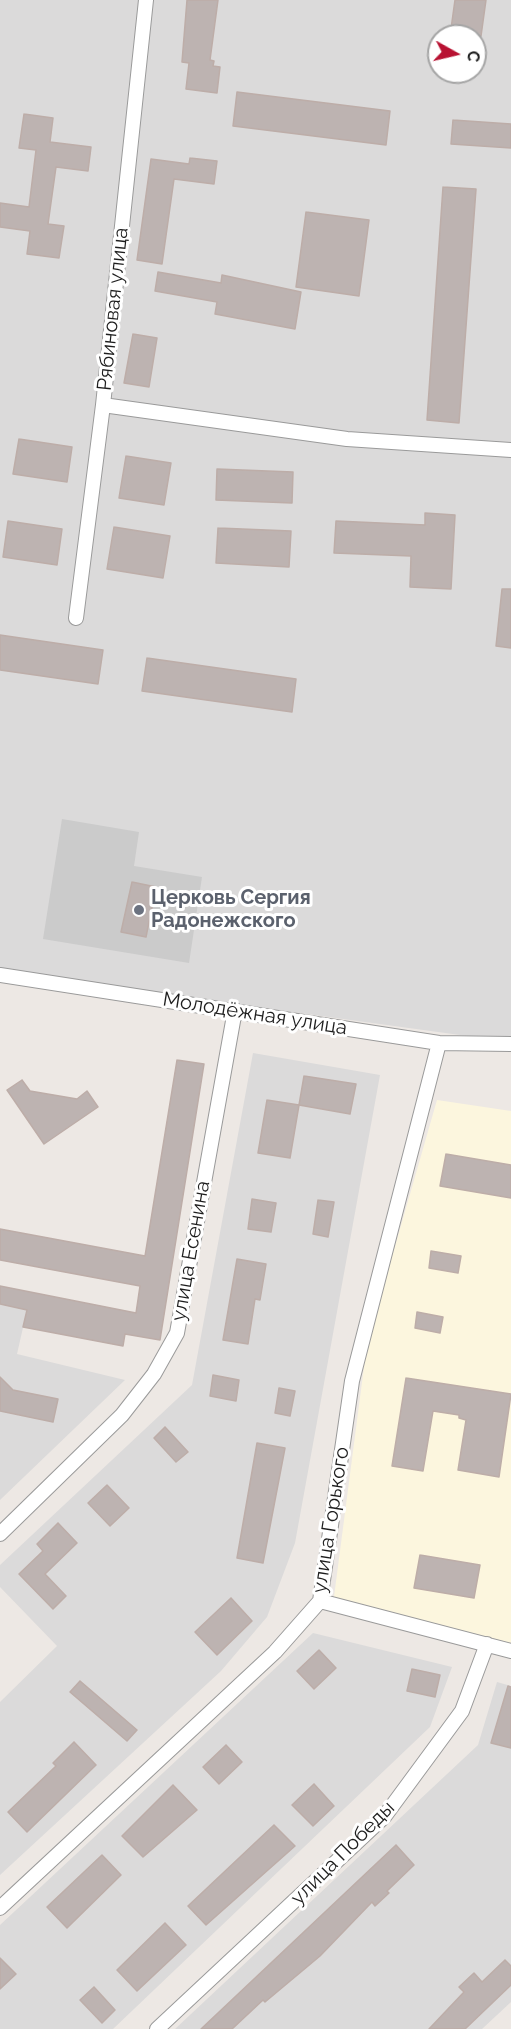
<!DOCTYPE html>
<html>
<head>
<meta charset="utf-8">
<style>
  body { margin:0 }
  #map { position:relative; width:511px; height:2029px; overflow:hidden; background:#ede8e4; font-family:Raleway,sans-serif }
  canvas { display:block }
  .north { position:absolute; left:427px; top:24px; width:60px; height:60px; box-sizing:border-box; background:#fff; border:2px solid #a5a5a5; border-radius:50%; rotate:98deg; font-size:16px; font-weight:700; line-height:24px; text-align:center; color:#1d1d1d }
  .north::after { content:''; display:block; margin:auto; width:21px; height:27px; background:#b81232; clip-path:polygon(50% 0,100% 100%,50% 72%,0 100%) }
</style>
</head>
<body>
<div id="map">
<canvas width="511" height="2029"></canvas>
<div class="north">С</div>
</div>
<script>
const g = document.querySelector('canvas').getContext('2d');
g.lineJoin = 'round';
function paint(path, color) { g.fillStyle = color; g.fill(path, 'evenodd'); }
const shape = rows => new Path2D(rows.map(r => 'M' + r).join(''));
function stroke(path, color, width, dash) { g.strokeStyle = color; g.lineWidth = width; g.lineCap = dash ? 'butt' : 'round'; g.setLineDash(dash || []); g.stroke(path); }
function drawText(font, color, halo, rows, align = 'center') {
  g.font = font + ' Raleway,sans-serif'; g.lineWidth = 6; g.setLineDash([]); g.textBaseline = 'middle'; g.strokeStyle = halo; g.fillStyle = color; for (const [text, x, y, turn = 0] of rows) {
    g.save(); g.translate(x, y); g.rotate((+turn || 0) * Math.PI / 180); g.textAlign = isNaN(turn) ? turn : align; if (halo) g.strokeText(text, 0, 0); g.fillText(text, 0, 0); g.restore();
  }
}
paint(shape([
  [0,0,511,0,511,1042,0,972],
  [439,36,475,36,475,72,439,72],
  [253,1053,380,1075,295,1543,267,1617,221,1671,0,1875,0,1702,57,1646,0,1587,0,1565,192,1385],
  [0,1304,27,1310,17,1354,125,1380,0,1500],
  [313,1633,452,1667,430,1727,113,2029,0,2029,0,1925],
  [497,1682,511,1686,511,2002,482,2029,175,2029,478,1745]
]), '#dbdada');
paint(shape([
  [437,1100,511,1111,511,1643,334,1597,367,1344]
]), '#fcf6de');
paint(shape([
  [62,819,139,832,134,866,202,877,189,963,43,939]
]), '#cbcbcb');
const building = shape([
  [187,0,218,0,210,60,214,61,213,66,220,67,217,93,186,89,189,63,182,62,187,0],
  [455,0,486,0,481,36,450,36,455,0],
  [237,92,390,111,386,145,233,126,237,92],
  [24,114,53,118,50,142,91,147,88,171,56,167,48,224,64,226,59,258,27,254,30,231,0,227,0,203,29,207,36,150,19,148,24,114],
  [453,120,511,124,511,148,451,144,453,120],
  [190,158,217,161,214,184,174,179,162,264,137,260,151,159,189,164,190,158],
  [443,187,476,189,459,423,427,420,443,187],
  [306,212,369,220,359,296,296,287,306,212],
  [158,272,221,283,222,275,301,292,295,329,215,314,217,302,155,291,158,272],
  [133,334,157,338,149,387,124,383,133,334],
  [19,439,72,447,67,482,13,474,19,439],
  [126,456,171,463,164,505,119,498,126,456],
  [217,469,293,472,292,503,216,500,217,469],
  [425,513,455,515,451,589,410,587,411,556,334,553,336,521,425,525,425,513],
  [8,521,62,529,57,565,3,557,8,521],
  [114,527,170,536,163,578,107,569,114,527],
  [218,528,291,531,289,567,216,563,218,528],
  [502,589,511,589,511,648,496,646,502,589],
  [0,635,103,650,98,684,0,670,0,635],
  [147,658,296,679,292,712,142,691,147,658],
  [132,882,156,887,146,937,121,932,132,882],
  [177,1060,204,1064,160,1340,125,1334,123,1346,23,1327,27,1310,0,1304,0,1286,136,1313,140,1286,0,1260,0,1229,145,1256,177,1060],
  [304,1076,356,1084,350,1114,299,1105,304,1076],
  [22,1080,30,1091,77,1099,87,1091,98,1107,44,1144,7,1090,22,1080],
  [267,1100,299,1105,290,1158,258,1153,267,1100],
  [446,1154,511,1165,511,1198,440,1186,446,1154],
  [252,1199,276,1203,271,1232,248,1229,252,1199],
  [318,1200,334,1202,328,1237,313,1234,318,1200],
  [431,1251,461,1256,458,1273,429,1268,431,1251],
  [237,1259,266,1264,260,1300,255,1299,248,1344,223,1340,237,1259],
  [417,1312,443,1317,440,1333,415,1328,417,1312],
  [213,1375,239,1380,236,1401,210,1396,213,1375],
  [0,1377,13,1390,58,1399,53,1422,0,1411,0,1377],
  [406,1378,511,1394,499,1477,458,1470,466,1420,459,1418,459,1415,433,1411,423,1471,392,1466,406,1378],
  [279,1388,295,1391,290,1416,275,1413,279,1388],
  [165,1427,188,1452,176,1462,154,1438,165,1427],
  [257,1443,285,1448,263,1563,237,1558,257,1443],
  [107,1485,129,1508,110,1526,88,1503,107,1485],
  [58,1523,77,1543,45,1574,66,1596,53,1609,19,1574,43,1551,37,1544,58,1523],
  [420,1555,480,1565,474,1598,414,1588,420,1555],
  [231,1598,252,1621,217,1655,195,1632,231,1598],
  [319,1650,336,1668,314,1689,297,1671,319,1650],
  [412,1669,440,1675,435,1697,407,1691,412,1669],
  [80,1681,137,1730,127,1741,70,1692,80,1681],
  [508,1686,511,1687,511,1748,491,1743,508,1686],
  [74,1742,96,1765,27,1832,8,1812,56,1766,53,1763,74,1742],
  [226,1745,242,1762,219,1784,203,1767,226,1745],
  [314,1784,334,1806,313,1826,292,1805,314,1784],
  [173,1785,197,1810,143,1857,122,1836,173,1785],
  [274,1825,295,1846,206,1925,188,1906,274,1825],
  [396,1845,414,1865,387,1891,389,1893,375,1906,372,1902,320,1956,265,2002,263,2000,232,2029,201,2029,396,1845],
  [102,1855,121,1875,67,1928,47,1907,102,1855],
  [165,1923,186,1945,137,1991,117,1970,165,1923],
  [0,1958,16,1974,0,1989,0,1958],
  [505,1960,511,1966,511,1985,465,2029,429,2029,464,1992,459,1987,474,1973,482,1982,505,1960],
  [94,1987,115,2010,102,2023,80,2000,94,1987]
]);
paint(building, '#bdb3b1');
stroke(building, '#bdada8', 1.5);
const street = shape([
  [103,405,347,439,511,450],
  [76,618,103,405,146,0],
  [0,975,439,1043,511,1044],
  [0,1534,122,1415,154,1374,177,1333,235,1010],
  [320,1601,511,1651],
  [0,1908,275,1652,320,1601,352,1381,439,1043],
  [157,2029,384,1817,462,1711,487,1644]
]);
stroke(street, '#9a9a9a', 16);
stroke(street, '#fff', 14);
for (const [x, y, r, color] of [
  [139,910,6,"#6b7280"]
]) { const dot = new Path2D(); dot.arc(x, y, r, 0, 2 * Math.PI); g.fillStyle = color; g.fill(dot); stroke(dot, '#fff', 2); }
drawText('20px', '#1d1d1d', '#fff', [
  ["Рябиновая улица",113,309,-84],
  ["Молодёжная улица",255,1014,9],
  ["улица Есенина",191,1251,-80],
  ["улица Горького",331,1520,-81],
  ["улица Победы",343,1853,-45]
]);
drawText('bold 20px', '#5b616d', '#fff', [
  ["Церковь Сергия",151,898],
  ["Радонежского",151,921]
], 'left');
</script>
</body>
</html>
